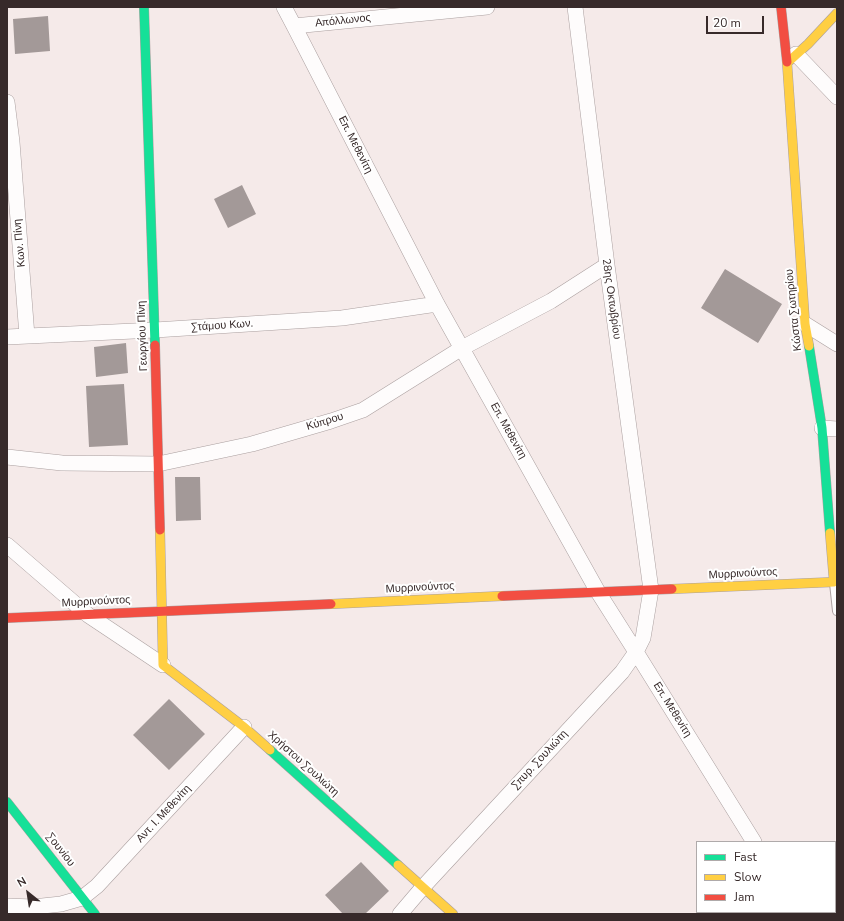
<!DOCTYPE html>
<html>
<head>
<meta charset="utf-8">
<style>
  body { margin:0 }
  #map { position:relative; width:844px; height:921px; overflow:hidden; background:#f5eae9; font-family:"Nunito Sans",sans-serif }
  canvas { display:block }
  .frame { position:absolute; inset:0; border:8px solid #372a2a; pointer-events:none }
  .legend { position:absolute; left:696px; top:841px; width:140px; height:72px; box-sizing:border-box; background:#fff; border:1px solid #afaaaa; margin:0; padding:5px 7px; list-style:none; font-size:12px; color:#372a2a }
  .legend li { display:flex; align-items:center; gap:8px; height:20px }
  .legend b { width:20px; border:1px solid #afaaaa }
  .north { position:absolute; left:8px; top:873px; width:40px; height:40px; -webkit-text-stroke:3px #fff; paint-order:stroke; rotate:330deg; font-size:11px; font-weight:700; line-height:16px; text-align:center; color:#372a2a }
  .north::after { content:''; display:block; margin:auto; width:14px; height:18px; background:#372a2a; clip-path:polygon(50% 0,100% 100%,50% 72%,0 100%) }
  .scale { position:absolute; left:706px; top:16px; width:58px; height:18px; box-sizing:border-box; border:2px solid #372a2a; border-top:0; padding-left:5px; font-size:12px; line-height:14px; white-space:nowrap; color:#372a2a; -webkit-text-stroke:3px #fff; paint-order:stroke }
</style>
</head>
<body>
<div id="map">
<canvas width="844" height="921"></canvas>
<div class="frame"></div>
<ul class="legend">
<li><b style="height:5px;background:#16e098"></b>Fast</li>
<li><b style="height:5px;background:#ffcf43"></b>Slow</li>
<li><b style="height:5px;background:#f24e42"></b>Jam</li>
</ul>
<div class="north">N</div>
<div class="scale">20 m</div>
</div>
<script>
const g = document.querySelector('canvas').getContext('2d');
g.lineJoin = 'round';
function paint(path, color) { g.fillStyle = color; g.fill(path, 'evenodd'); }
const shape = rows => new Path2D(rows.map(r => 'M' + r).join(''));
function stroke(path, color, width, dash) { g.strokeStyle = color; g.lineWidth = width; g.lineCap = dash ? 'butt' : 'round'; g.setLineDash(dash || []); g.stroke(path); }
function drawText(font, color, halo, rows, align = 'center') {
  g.font = font + ' "Nunito Sans",sans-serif'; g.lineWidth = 4; g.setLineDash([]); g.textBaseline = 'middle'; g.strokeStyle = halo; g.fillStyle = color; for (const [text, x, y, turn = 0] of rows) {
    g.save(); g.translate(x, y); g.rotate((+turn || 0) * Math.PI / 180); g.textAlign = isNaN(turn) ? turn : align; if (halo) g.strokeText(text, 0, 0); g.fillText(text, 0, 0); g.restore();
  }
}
paint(shape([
  [48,16,50,51,15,54,13,19],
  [242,185,256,214,228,228,214,199],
  [725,269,782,304,758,343,701,308],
  [126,343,128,373,96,377,94,347],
  [124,384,128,445,89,447,86,386],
  [175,477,200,477,201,520,176,521],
  [169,699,205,734,169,770,133,735],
  [361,862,389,891,365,914,343,914,325,895]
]), '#a39998');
const lane = shape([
  [834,583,837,611]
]);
const street = shape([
  [284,7,294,26,437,304,598,592,636,652,754,842],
  [294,26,487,7],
  [796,54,837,97],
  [7,102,12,142,27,336],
  [805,324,837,344],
  [7,337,155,330,342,318,437,304],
  [822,428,837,429],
  [7,457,62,463,158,464,252,444,331,421,363,410,462,348,551,301,607,265],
  [7,545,88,615,163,665],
  [7,906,33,907,61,904,82,898,97,886,244,727],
  [797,912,798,914],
  [400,914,423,887,622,672,636,652,643,638,651,590,607,265,575,7]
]);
const fast = shape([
  [144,7,155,345],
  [809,346,822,428,830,533],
  [270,750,398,865],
  [7,802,95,914]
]);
const slow = shape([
  [787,62,805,324,809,346],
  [787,63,808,44,837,13],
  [160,530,163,665,244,727,270,750],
  [672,589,834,582,830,533],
  [331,604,502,596],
  [398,865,453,914]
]);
const jam = shape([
  [781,7,787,62],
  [155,345,160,530],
  [502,596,672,589],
  [7,618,331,604]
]);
stroke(lane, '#aa9f9f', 10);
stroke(street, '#aa9f9f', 16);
stroke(fast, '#aa9f9f', 10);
stroke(slow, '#aa9f9f', 10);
stroke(jam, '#aa9f9f', 10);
stroke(lane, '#fefcfc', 8);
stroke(street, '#fefcfc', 15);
stroke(fast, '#16e098', 9);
stroke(slow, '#ffcf43', 9);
stroke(jam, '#f24e42', 9);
drawText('11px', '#372a2a', '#fff', [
  ["Απόλλωνος",343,21,-6],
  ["Επ. Μεθενίτη",355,145,63],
  ["Κων. Πίνη",20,243,-95],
  ["28ης Οκτωβρίου",611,299,82],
  ["Κώστα Σωτηρίου",794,310,-96],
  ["Στάμου Κων.",222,326,-4],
  ["Γεωργίου Πίνη",143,336,-92],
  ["Κύπρου",325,422,-17],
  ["Επ. Μεθενίτη",508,431,61],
  ["Μυρρινούντος",743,574,-3],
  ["Μυρρινούντος",420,588,-3],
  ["Μυρρινούντος",96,602,-3],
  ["Επ. Μεθενίτη",672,710,58],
  ["Σπυρ. Σουλιώτη",540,760,-47],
  ["Χρήστου Σουλιώτη",303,764,42],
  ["Αντ. Ι. Μεθενίτη",164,814,-47],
  ["Σουνίου",60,850,52]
]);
</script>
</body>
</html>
